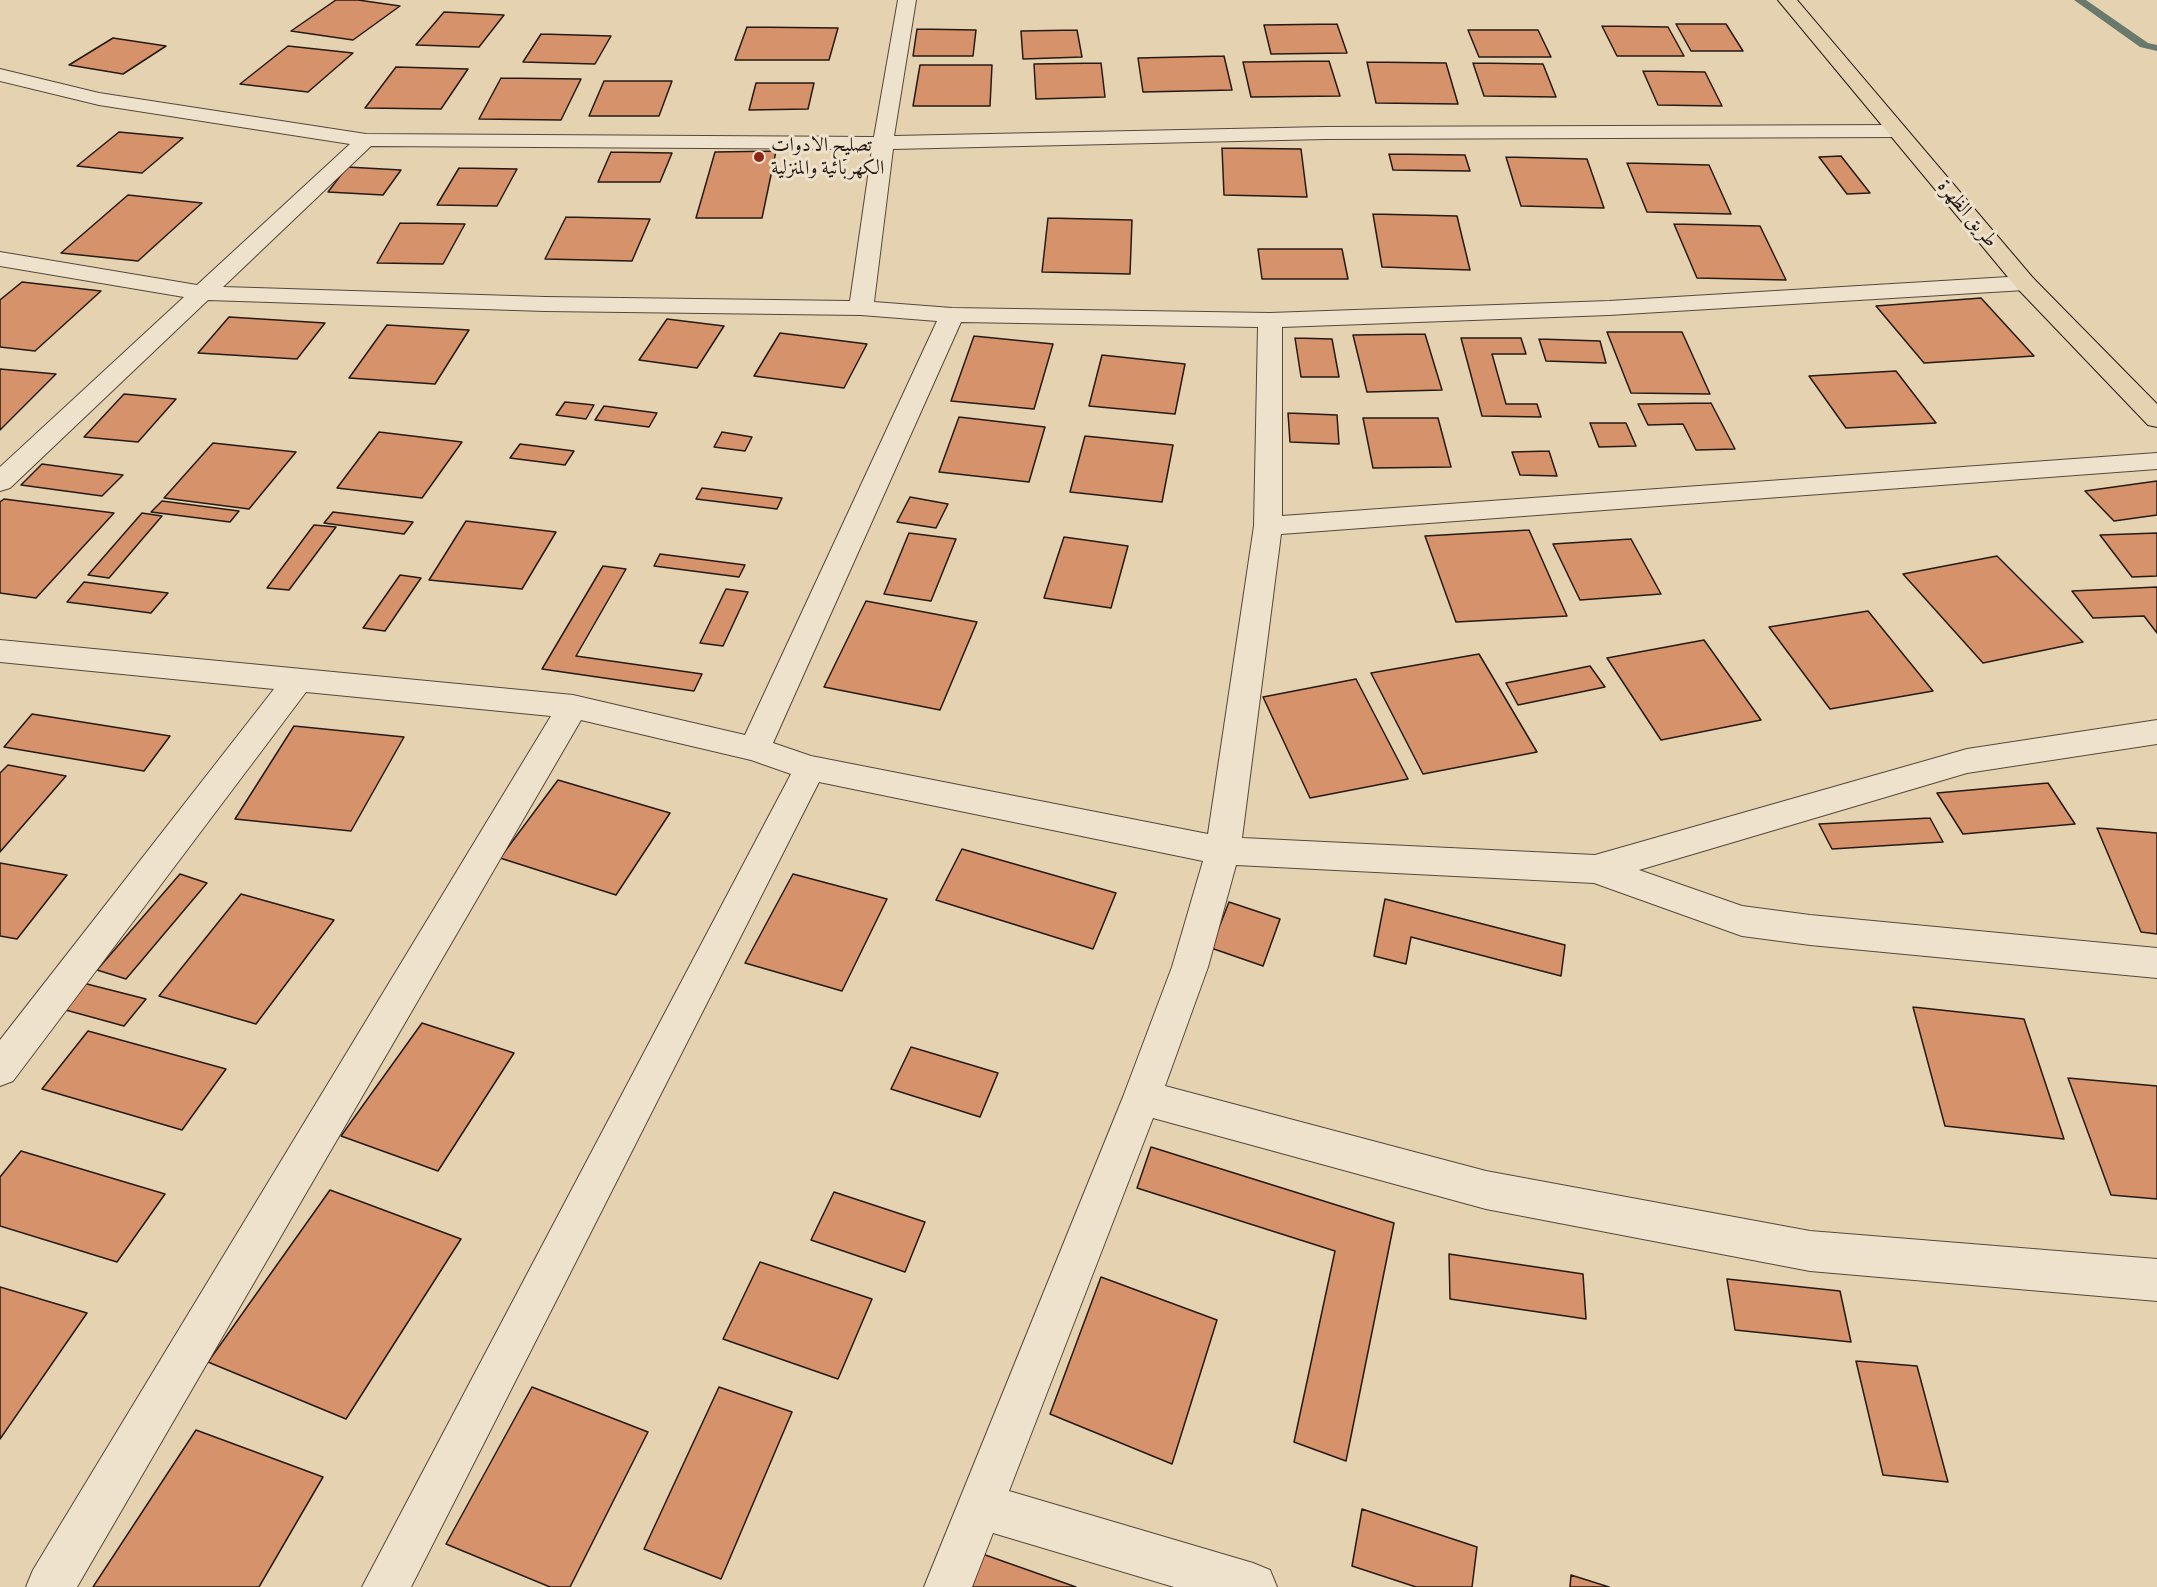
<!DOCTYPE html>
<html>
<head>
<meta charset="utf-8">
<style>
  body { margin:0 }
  canvas { display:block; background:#e5d2b1 }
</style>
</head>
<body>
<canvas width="2157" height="1587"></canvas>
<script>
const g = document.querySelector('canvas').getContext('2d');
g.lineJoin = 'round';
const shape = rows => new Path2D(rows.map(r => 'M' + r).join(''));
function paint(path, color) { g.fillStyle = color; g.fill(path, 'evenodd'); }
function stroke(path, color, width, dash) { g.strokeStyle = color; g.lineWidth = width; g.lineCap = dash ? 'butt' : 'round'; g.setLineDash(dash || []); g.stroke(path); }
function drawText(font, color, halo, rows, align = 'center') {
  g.font = font + ' Alegreya,Amiri,serif'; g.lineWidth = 6; g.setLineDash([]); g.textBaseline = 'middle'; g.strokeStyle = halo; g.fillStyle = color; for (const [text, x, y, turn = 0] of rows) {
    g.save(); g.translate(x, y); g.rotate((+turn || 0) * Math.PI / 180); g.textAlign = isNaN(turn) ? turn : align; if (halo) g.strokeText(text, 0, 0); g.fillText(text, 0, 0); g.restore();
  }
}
paint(shape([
  [2074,0,2086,0,2148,43,2157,45,2157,51,2140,47,2074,0]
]), '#69796d');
const building = shape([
  [336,0,358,0,400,6,353,40,291,31,336,0],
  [444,12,504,15,479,47,416,45,444,12],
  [1337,24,1347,53,1271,54,1264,25,1337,24],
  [1676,24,1726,24,1743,51,1691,51,1676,24],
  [1602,26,1668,27,1684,56,1617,56,1602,26],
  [747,27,838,28,829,60,735,60,747,27],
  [917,29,976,30,973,56,913,56,917,29],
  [1077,30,1082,57,1023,59,1021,31,1077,30],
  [1468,30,1538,30,1551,57,1479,57,1468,30],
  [541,34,611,36,595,64,523,62,541,34],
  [113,38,166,46,123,74,69,65,113,38],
  [288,46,353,53,308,92,240,84,288,46],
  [1224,56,1232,90,1143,92,1138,58,1224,56],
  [1329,61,1340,96,1251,97,1243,62,1329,61],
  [1367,62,1446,63,1458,104,1376,103,1367,62],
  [1101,63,1105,97,1036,99,1034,64,1101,63],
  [1473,63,1543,64,1556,97,1484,96,1473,63],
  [920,65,992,65,990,106,913,106,920,65],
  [396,67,468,69,441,109,365,108,396,67],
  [1643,71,1705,72,1722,106,1658,105,1643,71],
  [501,78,581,79,561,120,479,119,501,78],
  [604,81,672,81,659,116,589,116,604,81],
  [756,83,814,83,808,109,749,110,756,83],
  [119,132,183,138,142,173,77,166,119,132],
  [1222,148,1301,149,1307,197,1224,195,1222,148],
  [776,151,762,218,696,218,715,152,776,151],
  [611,152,672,153,660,182,598,182,611,152],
  [1389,154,1465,155,1470,171,1393,170,1389,154],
  [1841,156,1870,193,1847,194,1819,157,1841,156],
  [1506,157,1587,159,1604,208,1521,206,1506,157],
  [1627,163,1709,165,1731,214,1647,212,1627,163],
  [347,167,401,170,383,195,328,192,347,167],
  [459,168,517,169,497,206,437,205,459,168],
  [128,195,202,203,138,261,61,253,128,195],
  [1373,214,1457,216,1470,270,1382,267,1373,214],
  [566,217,650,219,632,261,545,259,566,217],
  [1048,218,1132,220,1130,274,1042,272,1048,218],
  [400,223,465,224,443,264,377,263,400,223],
  [1674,224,1760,226,1786,280,1697,278,1674,224],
  [1258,249,1342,249,1348,279,1262,279,1258,249],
  [22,282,101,291,35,351,0,347,0,300,22,282],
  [1981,298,2034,356,1924,363,1876,306,1981,298],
  [229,317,325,323,297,359,198,353,229,317],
  [667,319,724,326,697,368,639,360,667,319],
  [387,325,469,330,435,384,349,378,387,325],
  [1607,332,1682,332,1710,394,1631,393,1607,332],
  [780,333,867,344,844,388,754,376,780,333],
  [1425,334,1442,390,1367,392,1353,335,1425,334],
  [974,336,1053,344,1034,409,951,401,974,336],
  [1295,338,1332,339,1339,377,1301,377,1295,338],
  [1461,338,1521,338,1526,354,1492,354,1506,404,1537,404,1541,417,1482,416,1461,338],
  [1539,339,1600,341,1606,363,1546,361,1539,339],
  [1102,355,1185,364,1175,414,1089,406,1102,355],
  [0,369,56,374,0,430,0,369],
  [1896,371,1936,423,1846,428,1809,376,1896,371],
  [124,394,176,399,138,442,84,437,124,394],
  [565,402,594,405,586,419,556,415,565,402],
  [1711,403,1735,449,1696,450,1683,424,1648,425,1638,404,1711,403],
  [604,406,657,413,649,427,595,420,604,406],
  [1288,413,1337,415,1339,444,1290,442,1288,413],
  [959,417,1045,427,1029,482,939,472,959,417],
  [1363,418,1438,418,1451,467,1373,468,1363,418],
  [1590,423,1626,423,1636,446,1599,447,1590,423],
  [379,432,462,442,422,498,337,488,379,432],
  [722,432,752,437,745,451,714,447,722,432],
  [1085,436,1173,445,1162,502,1070,492,1085,436],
  [213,443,296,452,249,509,164,498,213,443],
  [520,444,574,451,565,465,510,458,520,444],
  [1549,451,1557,476,1520,475,1512,452,1549,451],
  [42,464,123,475,102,496,21,485,42,464],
  [2157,481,2157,515,2114,521,2085,491,2157,481],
  [702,488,782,498,777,509,696,499,702,488],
  [910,497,948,504,936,528,897,522,910,497],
  [4,499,114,513,36,598,0,593,0,502,4,499],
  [162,501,239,511,230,522,151,512,162,501],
  [333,512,413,522,404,534,324,523,333,512],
  [142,513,162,516,109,578,88,575,142,513],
  [466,521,556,532,522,589,429,580,466,521],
  [314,525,336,527,289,590,267,588,314,525],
  [1529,530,1567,616,1456,622,1425,536,1529,530],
  [909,533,956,539,931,601,884,594,909,533],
  [2157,533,2157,576,2132,577,2100,535,2157,533],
  [1064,537,1128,546,1111,608,1044,598,1064,537],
  [1631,539,1661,594,1580,600,1553,544,1631,539],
  [660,554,745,565,739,577,654,566,660,554],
  [1997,556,2083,642,1983,663,1903,574,1997,556],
  [603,566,626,569,576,656,702,674,694,691,542,669,603,566],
  [400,575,421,578,385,631,363,628,400,575],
  [84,582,168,593,151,613,67,602,84,582],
  [2157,587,2157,633,2144,616,2093,618,2072,591,2157,587],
  [726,589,748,592,723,646,700,643,726,589],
  [866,601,977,622,940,710,824,687,866,601],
  [1868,611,1933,691,1830,709,1769,627,1868,611],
  [1704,640,1761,720,1661,740,1607,658,1704,640],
  [1479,654,1537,752,1423,774,1371,673,1479,654],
  [1590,666,1605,687,1518,705,1506,683,1590,666],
  [1356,679,1408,779,1310,798,1263,697,1356,679],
  [32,714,170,736,144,771,4,747,32,714],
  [294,726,404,737,351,831,235,819,294,726],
  [8,765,66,776,0,852,0,773,8,765],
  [558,780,670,813,616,895,500,858,558,780],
  [2048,783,2075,824,1963,834,1937,793,2048,783],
  [1930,818,1943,842,1832,849,1819,824,1930,818],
  [2097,828,2157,833,2157,934,2141,932,2097,828],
  [962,849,1116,893,1093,949,936,900,962,849],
  [0,863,67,875,17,939,0,936,0,863],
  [180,874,207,883,126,979,97,970,180,874],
  [793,874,887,899,842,991,745,963,793,874],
  [241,894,334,920,256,1024,159,996,241,894],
  [1385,899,1565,945,1561,976,1411,937,1406,964,1374,956,1385,899],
  [1229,902,1280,919,1263,966,1211,948,1229,902],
  [83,983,146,999,124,1026,62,1009,83,983],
  [1913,1007,2024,1019,2064,1139,1945,1126,1913,1007],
  [422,1023,514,1053,438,1171,341,1136,422,1023],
  [88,1031,226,1069,182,1130,42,1089,88,1031],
  [911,1047,998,1073,980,1117,891,1089,911,1047],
  [2068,1078,2157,1086,2157,1199,2111,1195,2068,1078],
  [1151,1147,1394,1223,1346,1461,1294,1442,1335,1251,1137,1188,1151,1147],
  [21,1151,165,1194,117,1262,0,1226,0,1177,21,1151],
  [330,1190,461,1239,346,1419,208,1362,330,1190],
  [834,1192,925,1222,905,1272,811,1240,834,1192],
  [1449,1254,1583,1274,1586,1319,1450,1299,1449,1254],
  [760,1262,872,1299,838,1379,723,1339,760,1262],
  [1101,1277,1217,1320,1172,1464,1050,1414,1101,1277],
  [1727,1279,1840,1291,1851,1342,1735,1330,1727,1279],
  [0,1287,87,1313,0,1439,0,1287],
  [1856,1361,1917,1366,1948,1482,1883,1475,1856,1361],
  [532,1387,648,1432,570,1587,550,1587,446,1544,532,1387],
  [719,1387,792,1412,721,1579,644,1549,719,1387],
  [196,1430,323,1477,259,1587,93,1587,196,1430],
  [1362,1509,1477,1547,1472,1587,1416,1587,1352,1566,1362,1509],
  [974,1551,1076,1587,963,1587,974,1551],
  [1571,1575,1609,1587,1570,1587,1571,1575]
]);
paint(building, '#d6926b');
stroke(building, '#251a14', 1.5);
const minor = shape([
  [898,0,916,0,894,136,1325,127,1897,125,1904,127,1907,131,1904,135,1897,137,1325,139,893,149,874,302,952,308,1270,313,1609,301,2025,276,2033,278,2037,283,2033,288,2025,290,1609,315,1282,327,1282,516,2157,453,2157,469,1281,534,1242,838,1595,855,1967,749,2157,720,2157,744,1967,773,1639,870,1742,906,1810,915,2157,948,2157,978,1810,945,1742,936,1594,883,1236,865,1208,967,1165,1086,1486,1171,1810,1231,2157,1259,2157,1301,1810,1271,1486,1209,1153,1118,1009,1491,1253,1563,1270,1570,1277,1587,1174,1587,993,1533,972,1587,924,1587,1123,1097,1172,967,1203,861,819,782,411,1587,362,1587,791,774,751,760,581,720,77,1587,26,1587,33,1570,551,716,306,692,13,1081,0,1086,0,1040,274,689,0,662,0,640,573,695,745,735,937,321,861,315,545,311,208,300,10,488,0,491,0,467,184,297,0,266,0,252,197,285,350,144,99,105,0,81,0,69,99,93,366,134,874,137,898,0],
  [371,146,872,149,850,301,545,297,223,287,371,146],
  [961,322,1258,327,1254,526,1208,834,811,756,773,743,961,322]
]);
const primary = shape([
  [1778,0,1797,0,2033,278,2157,404,2157,427,2148,425,2017,288,1778,0]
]);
stroke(minor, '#55483b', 2);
stroke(primary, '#251a14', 2);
paint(minor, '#eee2cc');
paint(primary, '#e5d2b1');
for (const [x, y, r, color] of [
  [759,157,6,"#8f2418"]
]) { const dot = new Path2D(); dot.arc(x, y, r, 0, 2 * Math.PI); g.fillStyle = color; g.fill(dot); stroke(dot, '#eee2cc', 2); }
drawText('20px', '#251a14', '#eee2cc', [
  ["تصليح الادوات",771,146],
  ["الكهربائية والمنزلية",771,169]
], 'left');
drawText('20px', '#251a14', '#eee2cc', [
  ["طريق الظهرة",1967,214,50]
]);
</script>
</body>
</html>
